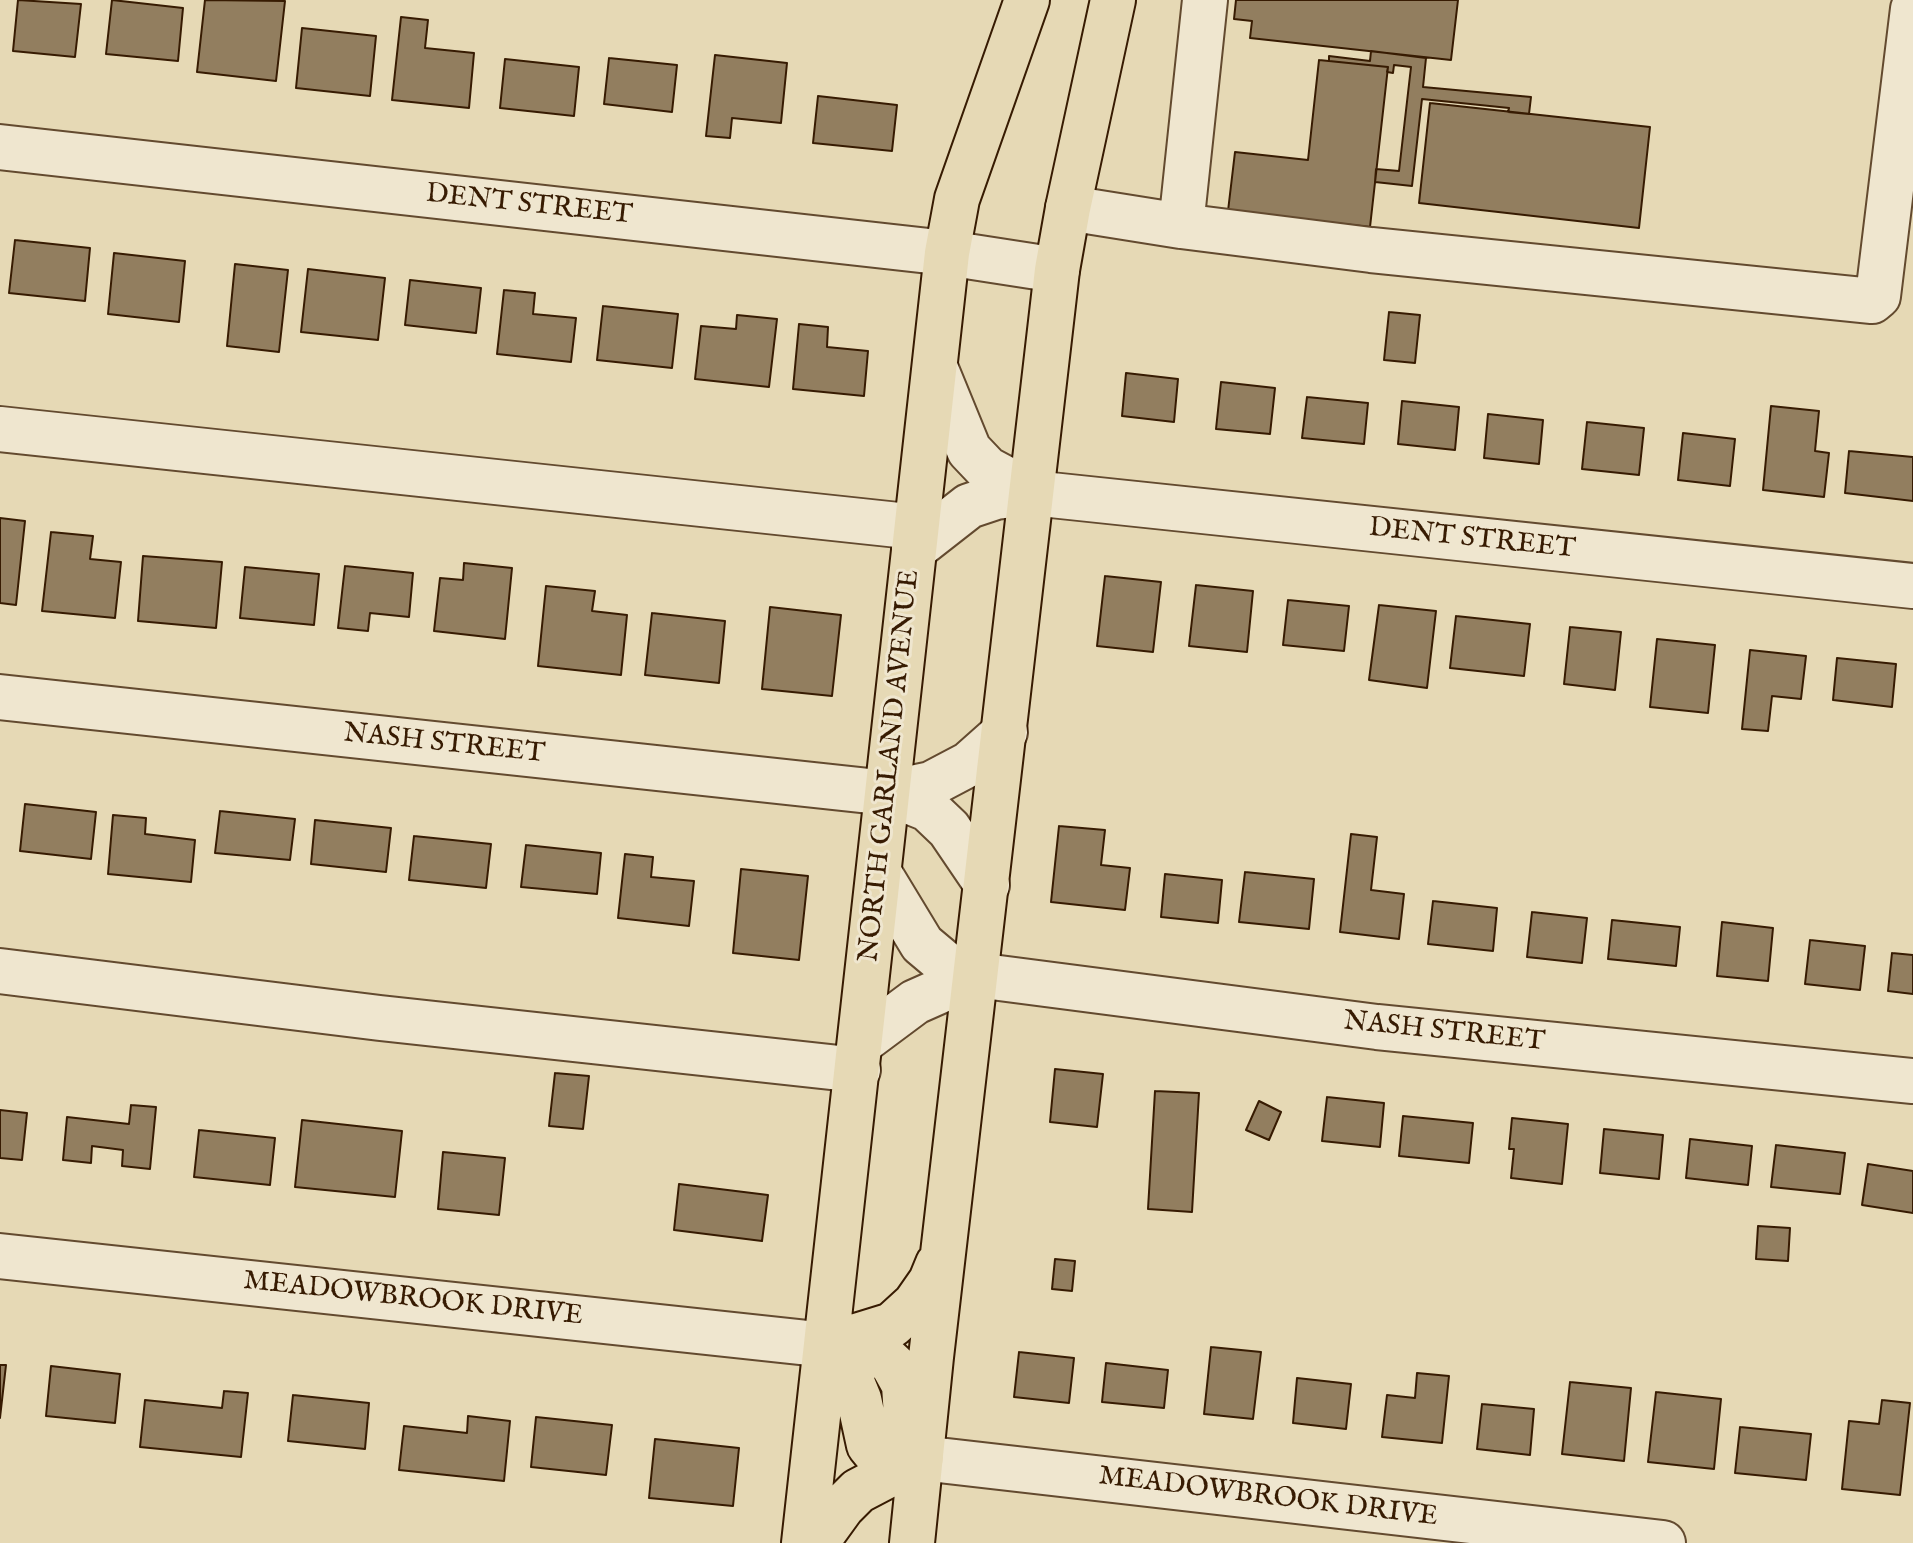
<!DOCTYPE html>
<html>
<head>
<meta charset="utf-8">
<style>
  body { margin:0 }
  canvas { display:block; background:#e6d9b5 }
</style>
</head>
<body>
<canvas width="1913" height="1543"></canvas>
<script>
const g = document.querySelector('canvas').getContext('2d');
g.lineJoin = 'round';
function paint(path, color) { g.fillStyle = color; g.fill(path, 'evenodd'); }
const shape = rows => new Path2D(rows.map(r => 'M' + r).join(''));
function stroke(path, color, width, dash) { g.strokeStyle = color; g.lineWidth = width; g.lineCap = dash ? 'butt' : 'round'; g.setLineDash(dash || []); g.stroke(path); }
function drawText(font, color, halo, rows, align = 'center') {
  g.font = font + ' "IM FELL English",serif'; g.lineWidth = 6; g.setLineDash([]); g.textBaseline = 'middle'; g.strokeStyle = halo; g.fillStyle = color; for (const [text, x, y, turn = 0] of rows) {
    g.save(); g.translate(x, y); g.rotate((+turn || 0) * Math.PI / 180); g.textAlign = isNaN(turn) ? turn : align; if (halo) g.strokeText(text, 0, 0); g.fillText(text, 0, 0); g.restore();
  }
}
const building = shape([
  [18,0,81,4,75,57,13,51,18,0],
  [112,0,183,8,178,61,106,54,112,0],
  [205,0,285,1,276,81,197,72,205,0],
  [1236,0,1458,0,1451,60,1250,38,1252,21,1234,19,1236,0],
  [401,17,428,20,425,48,474,53,469,108,392,100,401,17],
  [302,28,376,36,370,96,296,88,302,28],
  [1371,51,1426,58,1423,87,1531,97,1529,114,1508,112,1509,108,1422,99,1412,186,1375,182,1376,169,1399,171,1411,67,1394,65,1393,73,1387,72,1388,67,1329,61,1329,56,1370,61,1371,51],
  [715,55,787,63,781,123,732,118,730,138,706,136,715,55],
  [609,58,677,65,672,112,604,104,609,58],
  [505,59,579,67,574,116,500,108,505,59],
  [1319,60,1388,67,1370,227,1228,211,1235,152,1308,160,1319,60],
  [818,96,897,105,892,151,813,143,818,96],
  [1430,103,1650,127,1639,228,1419,203,1430,103],
  [15,240,90,248,85,301,9,293,15,240],
  [114,253,185,261,179,322,108,314,114,253],
  [235,264,288,270,279,352,227,346,235,264],
  [308,269,385,278,378,340,301,332,308,269],
  [410,280,481,288,476,333,405,325,410,280],
  [504,290,535,293,533,314,576,318,571,362,497,354,504,290],
  [603,306,678,314,672,368,597,360,603,306],
  [1389,312,1420,315,1415,363,1384,360,1389,312],
  [737,315,777,319,769,387,695,379,701,326,736,329,737,315],
  [799,324,828,327,827,347,868,351,864,396,793,389,799,324],
  [1126,373,1178,379,1174,422,1122,416,1126,373],
  [1221,382,1275,388,1270,434,1216,429,1221,382],
  [1307,397,1368,403,1364,444,1302,438,1307,397],
  [1402,401,1459,407,1455,450,1398,444,1402,401],
  [1771,406,1819,411,1815,451,1829,453,1824,497,1763,490,1771,406],
  [1488,414,1543,420,1539,464,1484,458,1488,414],
  [1587,422,1644,428,1639,475,1582,469,1587,422],
  [1683,433,1735,439,1730,486,1678,480,1683,433],
  [1849,451,1913,457,1913,501,1845,493,1849,451],
  [0,518,25,521,16,605,0,603,0,518],
  [51,532,93,536,90,559,121,562,115,618,42,611,51,532],
  [143,556,222,562,216,628,138,621,143,556],
  [464,563,512,568,505,639,434,631,440,578,463,580,464,563],
  [345,566,413,573,409,617,370,613,368,631,338,628,345,566],
  [245,567,319,574,314,625,240,618,245,567],
  [1105,576,1161,582,1153,652,1097,646,1105,576],
  [1196,585,1253,591,1247,652,1189,646,1196,585],
  [546,586,595,591,592,611,627,615,621,675,538,666,546,586],
  [1288,600,1349,606,1344,651,1283,645,1288,600],
  [1379,605,1436,611,1427,688,1369,680,1379,605],
  [770,607,841,615,832,696,762,689,770,607],
  [652,613,725,621,719,683,645,675,652,613],
  [1456,616,1530,624,1524,676,1450,668,1456,616],
  [1570,627,1621,632,1615,690,1564,684,1570,627],
  [1657,639,1715,645,1708,713,1650,707,1657,639],
  [1750,650,1806,656,1801,699,1772,696,1768,731,1742,729,1750,650],
  [1837,658,1896,664,1892,707,1833,700,1837,658],
  [25,804,96,812,91,859,20,851,25,804],
  [220,811,295,819,290,860,215,853,220,811],
  [113,815,146,818,145,834,195,840,191,882,108,874,113,815],
  [315,820,391,828,386,872,311,864,315,820],
  [1059,826,1105,830,1101,865,1130,868,1125,910,1051,902,1059,826],
  [1351,834,1377,837,1371,890,1404,894,1399,939,1340,932,1351,834],
  [414,836,491,844,486,888,409,880,414,836],
  [526,845,601,853,597,894,521,887,526,845],
  [625,854,653,857,651,877,694,881,689,926,618,918,625,854],
  [741,869,808,876,799,960,733,953,741,869],
  [1245,872,1314,879,1309,929,1239,922,1245,872],
  [1165,874,1222,880,1218,923,1161,917,1165,874],
  [1433,901,1497,908,1493,951,1428,944,1433,901],
  [1532,912,1587,918,1582,963,1527,957,1532,912],
  [1612,920,1680,927,1676,966,1608,959,1612,920],
  [1722,922,1773,928,1768,981,1717,976,1722,922],
  [1810,940,1865,946,1860,990,1805,984,1810,940],
  [1892,953,1913,955,1913,994,1888,991,1892,953],
  [1055,1069,1103,1074,1097,1127,1050,1122,1055,1069],
  [555,1073,589,1076,583,1129,549,1126,555,1073],
  [1155,1091,1199,1093,1192,1212,1148,1209,1155,1091],
  [1327,1097,1384,1103,1380,1147,1322,1141,1327,1097],
  [1259,1101,1281,1112,1269,1140,1246,1130,1259,1101],
  [131,1105,156,1107,150,1169,122,1166,123,1150,92,1146,91,1163,63,1160,67,1117,129,1124,131,1105],
  [0,1110,27,1113,22,1160,0,1158,0,1110],
  [1403,1116,1473,1123,1469,1163,1399,1156,1403,1116],
  [1512,1118,1568,1124,1562,1184,1511,1178,1514,1149,1509,1149,1512,1118],
  [302,1120,402,1131,395,1197,295,1187,302,1120],
  [1604,1129,1663,1135,1659,1179,1600,1173,1604,1129],
  [199,1130,275,1138,270,1185,194,1177,199,1130],
  [1690,1139,1752,1146,1748,1185,1686,1178,1690,1139],
  [1776,1145,1845,1153,1840,1194,1771,1187,1776,1145],
  [443,1152,505,1158,499,1215,438,1209,443,1152],
  [1868,1164,1913,1171,1913,1213,1862,1205,1868,1164],
  [679,1184,768,1195,762,1241,674,1230,679,1184],
  [1758,1226,1790,1228,1788,1261,1756,1259,1758,1226],
  [1055,1259,1075,1261,1072,1291,1052,1289,1055,1259],
  [1211,1347,1261,1352,1253,1419,1204,1414,1211,1347],
  [1019,1352,1074,1358,1069,1403,1014,1397,1019,1352],
  [1106,1363,1168,1370,1164,1408,1102,1402,1106,1363],
  [0,1365,6,1365,0,1418,0,1365],
  [51,1366,120,1374,115,1423,46,1416,51,1366],
  [1417,1373,1449,1376,1442,1443,1382,1437,1387,1395,1415,1398,1417,1373],
  [1297,1378,1351,1384,1346,1429,1293,1423,1297,1378],
  [1570,1382,1631,1388,1624,1461,1562,1454,1570,1382],
  [224,1391,248,1393,241,1457,140,1447,145,1400,222,1408,224,1391],
  [1656,1392,1721,1399,1714,1469,1648,1462,1656,1392],
  [293,1395,369,1403,365,1449,288,1441,293,1395],
  [1882,1400,1910,1403,1900,1495,1842,1489,1849,1421,1879,1424,1882,1400],
  [1482,1404,1534,1409,1530,1455,1477,1449,1482,1404],
  [468,1416,510,1421,504,1481,399,1470,404,1426,467,1433,468,1416],
  [536,1417,612,1425,606,1475,531,1467,536,1417],
  [1740,1427,1811,1434,1806,1480,1735,1473,1740,1427],
  [655,1439,739,1448,733,1506,649,1498,655,1439]
]);
paint(building, '#927e5f');
stroke(building, '#371b02', 2);
const minor = shape([
  [0,147,947,253,1057,270],
  [1068,208,1181,226,1371,250,1872,301,1878,296,1913,9],
  [1181,226,1205,0],
  [935,367,969,450,987,469,1032,493],
  [0,429,917,527],
  [914,549,969,506,996,497,1032,493,1913,586],
  [0,697,888,793,928,809,949,829,987,885],
  [888,793,931,784,969,764,1005,732],
  [879,873,922,944,947,965,976,975,1377,1027,1913,1081],
  [0,971,380,1018,858,1070],
  [860,1043,915,1002,976,975],
  [0,1256,827,1345],
  [921,1458,1663,1543]
]);
const major = shape([
  [837,1342,892,1325,915,1304,931,1281,938,1264],
  [827,1345,879,1352,893,1365,904,1385,907,1431],
  [827,1345,850,1377,859,1399,869,1445,878,1456,895,1459,921,1458],
  [804,1543,947,253,957,199,1027,0],
  [816,1543,842,1507,858,1491,921,1458],
  [912,1543,931,1357,1057,270,1068,208,1113,0]
]);
stroke(minor, '#634a2f', 48);
stroke(major, '#371b02', 48);
stroke(minor, '#efe6cf', 44);
stroke(major, '#e6d9b5', 44);
drawText('28px', '#371b02', '#efe6cf', [
  ["DENT STREET",529,206,6],
  ["DENT STREET",1472,540,6],
  ["NASH STREET",444,745,6],
  ["NORTH GARLAND AVENUE",891,766,-84],
  ["NASH STREET",1444,1033,6],
  ["MEADOWBROOK DRIVE",413,1300,6],
  ["MEADOWBROOK DRIVE",1268,1498,7]
]);
</script>
</body>
</html>
